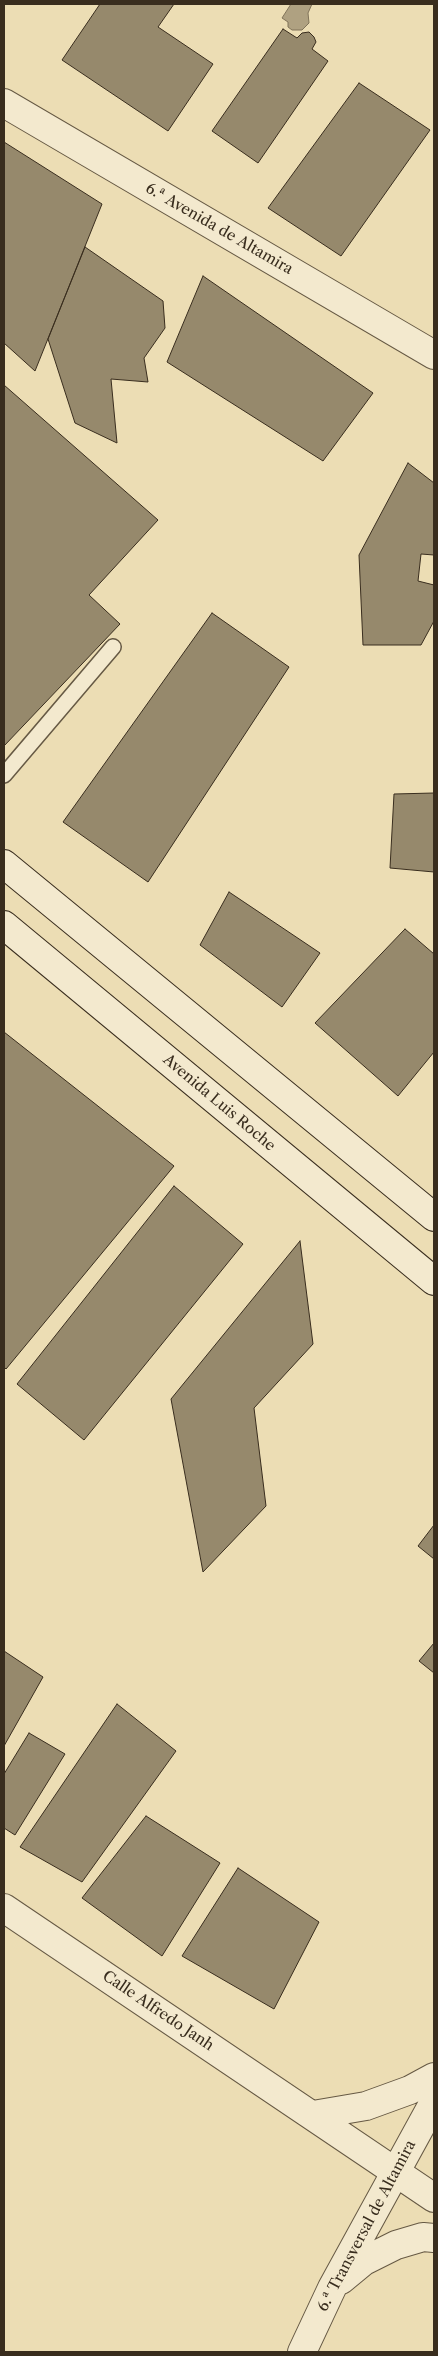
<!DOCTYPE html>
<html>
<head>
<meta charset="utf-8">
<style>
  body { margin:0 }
  #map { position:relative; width:438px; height:2356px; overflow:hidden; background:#ecddb4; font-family:"Libre Caslon Text",serif }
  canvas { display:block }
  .frame { position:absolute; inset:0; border:5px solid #392d1e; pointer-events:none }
</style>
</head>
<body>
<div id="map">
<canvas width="438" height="2356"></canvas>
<div class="frame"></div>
</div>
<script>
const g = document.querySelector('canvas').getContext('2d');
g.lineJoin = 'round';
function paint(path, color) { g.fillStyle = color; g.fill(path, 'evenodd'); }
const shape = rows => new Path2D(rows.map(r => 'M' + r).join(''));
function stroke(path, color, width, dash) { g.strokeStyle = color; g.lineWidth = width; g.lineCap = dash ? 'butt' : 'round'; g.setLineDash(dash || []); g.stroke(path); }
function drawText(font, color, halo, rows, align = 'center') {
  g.font = font + ' "Libre Caslon Text",serif'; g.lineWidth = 5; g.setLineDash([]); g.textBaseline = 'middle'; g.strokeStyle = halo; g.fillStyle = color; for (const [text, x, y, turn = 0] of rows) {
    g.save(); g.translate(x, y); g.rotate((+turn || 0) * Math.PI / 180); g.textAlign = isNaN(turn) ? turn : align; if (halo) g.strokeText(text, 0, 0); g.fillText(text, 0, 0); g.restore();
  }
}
const water = shape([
  [291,4,312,4,308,13,309,23,302,30,292,30,288,27,288,22,282,18,291,4]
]);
paint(water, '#afa181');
stroke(water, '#807359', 1);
const building = shape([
  [100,4,174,4,158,27,213,64,168,131,62,60,100,4],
  [283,29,297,38,302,33,309,32,314,37,316,42,312,49,328,61,258,163,212,131,283,29],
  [359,83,430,130,341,256,268,208,359,83],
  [4,142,102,204,35,371,4,343,4,142],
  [85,247,163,301,165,328,144,358,148,382,111,379,117,443,75,423,48,339,85,247],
  [203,276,373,393,323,461,167,362,203,276],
  [4,385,158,520,89,595,120,624,4,746,4,385],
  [408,463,434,483,434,555,421,554,418,581,434,585,434,621,421,645,363,645,359,555,408,463],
  [212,613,289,667,148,882,63,822,212,613],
  [434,793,434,872,390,868,394,794,434,793],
  [229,892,320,953,282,1007,200,945,229,892],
  [405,929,434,954,434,1052,398,1096,315,1023,405,929],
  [4,1032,174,1166,6,1369,4,1367,4,1032],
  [174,1186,243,1244,84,1440,17,1384,174,1186],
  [300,1241,313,1344,254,1408,266,1506,203,1572,171,1399,300,1241],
  [434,1525,434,1559,418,1546,434,1525],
  [434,1643,434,1673,419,1661,434,1643],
  [4,1651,43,1677,4,1746,4,1651],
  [117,1704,176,1751,82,1882,20,1847,117,1704],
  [29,1733,65,1754,15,1835,4,1828,4,1774,29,1733],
  [146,1816,220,1863,162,1956,82,1898,146,1816],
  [238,1868,319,1922,274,2009,182,1956,238,1868]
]);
paint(building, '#96896c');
stroke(building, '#392d1e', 1);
const lane = shape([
  [4,775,113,647]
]);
const street = shape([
  [4,103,434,355],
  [4,1908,434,2198],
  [313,2115,366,2106,410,2090,434,2077],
  [341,2280,364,2261,396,2245,423,2237,434,2238],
  [302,2352,332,2288,434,2102]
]);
const secondary = shape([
  [4,864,434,1217],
  [4,925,434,1281]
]);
stroke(lane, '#665944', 18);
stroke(street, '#665944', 30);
stroke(secondary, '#392d1e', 30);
stroke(lane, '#f3e9ce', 15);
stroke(street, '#f3e9ce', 28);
stroke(secondary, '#f3e9ce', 28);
drawText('15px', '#392d1e', '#f3e9ce', [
  ["6.ª Avenida de Altamira",219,229,30],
  ["Avenida Luis Roche",219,1103,40],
  ["Calle Alfredo Janh",158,2011,34],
  ["6.ª Transversal de Altamira",367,2226,-62]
]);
</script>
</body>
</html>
